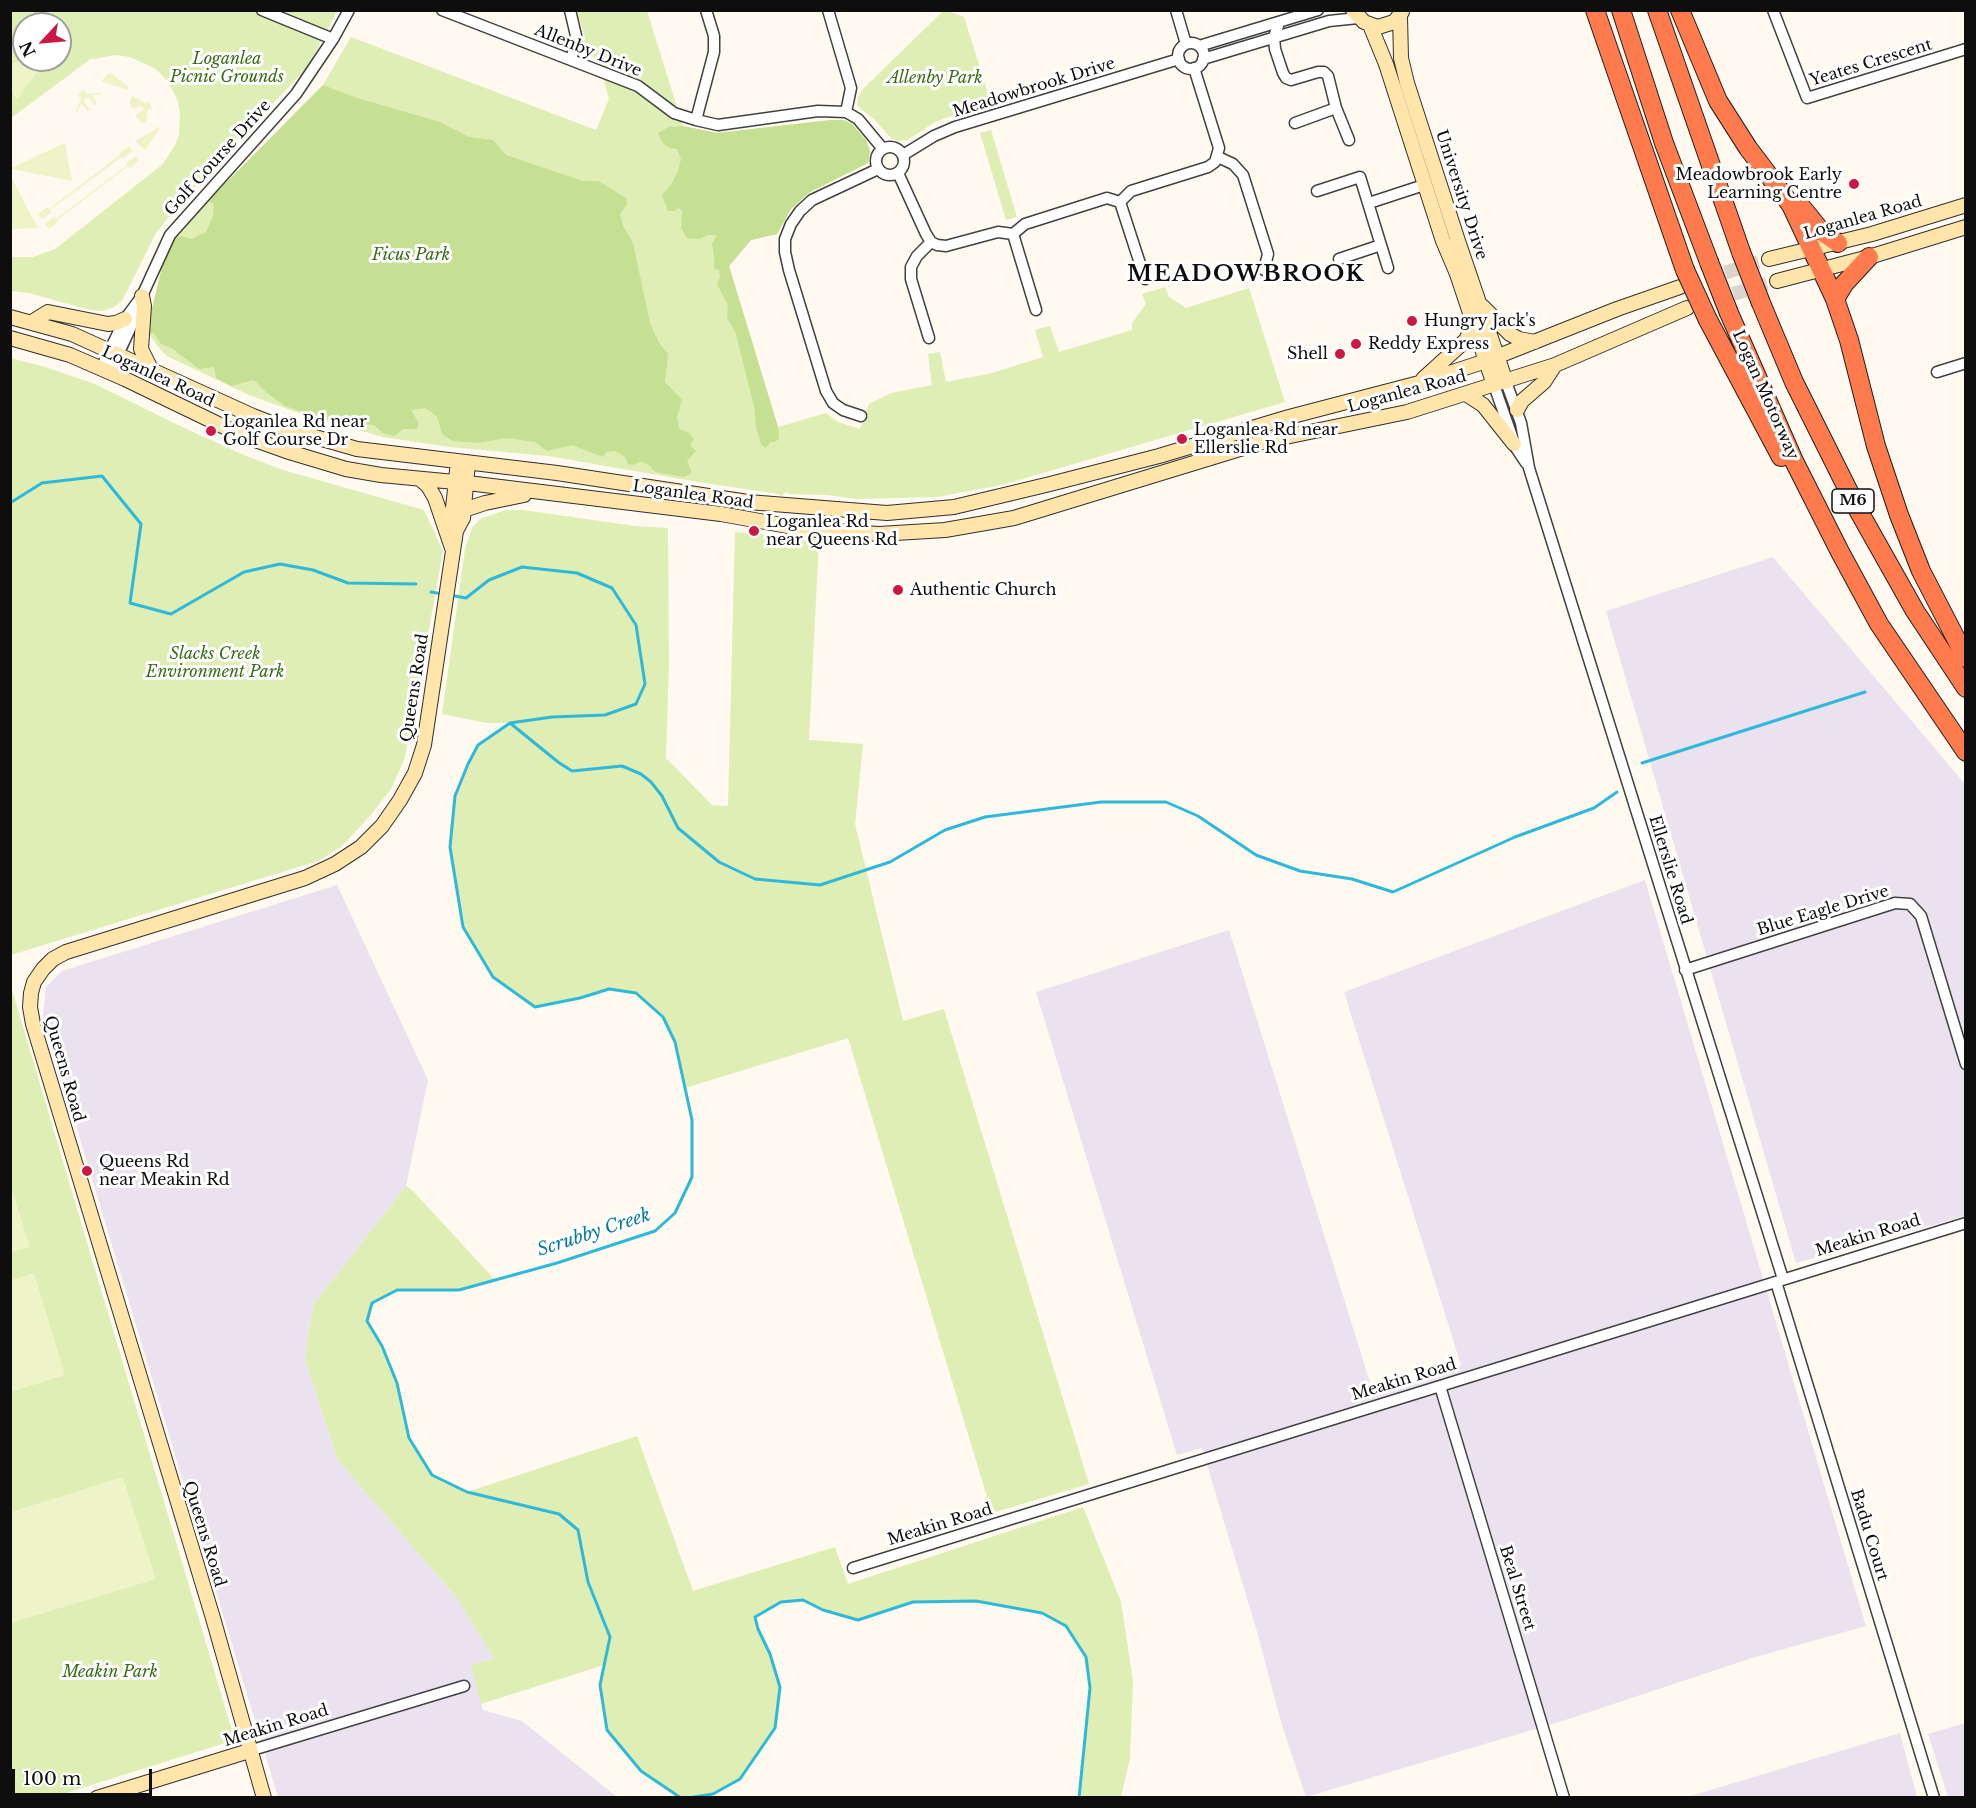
<!DOCTYPE html>
<html>
<head>
<meta charset="utf-8">
<style>
  body { margin:0 }
  #map { position:relative; width:1976px; height:1808px; overflow:hidden; background:#fff9ef; font-family:"Libre Baskerville",serif }
  canvas { display:block }
  .frame { position:absolute; inset:0; border:12px solid #0e0e0e; pointer-events:none }
  .north { position:absolute; left:12px; top:12px; width:60px; height:60px; box-sizing:border-box; background:#fff; border:2px solid #9f9f9f; border-radius:50%; rotate:244deg; font-size:16px; font-weight:700; line-height:24px; text-align:center; color:#0e0e0e }
  .north::after { content:''; display:block; margin:auto; width:21px; height:27px; background:#cd1845; clip-path:polygon(50% 0,100% 100%,50% 72%,0 100%) }
  .scale { position:absolute; left:12px; top:1769px; width:140px; height:27px; box-sizing:border-box; border:3px solid #0e0e0e; border-top:0; padding-left:8px; font-size:18px; line-height:21px; white-space:nowrap; color:#0e0e0e; -webkit-text-stroke:4px #fff; paint-order:stroke }
</style>
</head>
<body>
<div id="map">
<canvas width="1976" height="1808"></canvas>
<div class="frame"></div>
<div class="north">N</div>
<div class="scale">100 m</div>
</div>
<script>
const g = document.querySelector('canvas').getContext('2d');
g.lineJoin = 'round';
function paint(path, color) { g.fillStyle = color; g.fill(path, 'evenodd'); }
const shape = rows => new Path2D(rows.map(r => 'M' + r).join(''));
function stroke(path, color, width, dash) { g.strokeStyle = color; g.lineWidth = width; g.lineCap = dash ? 'butt' : 'round'; g.setLineDash(dash || []); g.stroke(path); }
function drawText(font, color, halo, rows, align = 'center') {
  g.font = font + ' "Libre Baskerville",serif'; g.lineWidth = 6; g.setLineDash([]); g.textBaseline = 'middle'; g.strokeStyle = halo; g.fillStyle = color; for (const [text, x, y, turn = 0] of rows) {
    g.save(); g.translate(x, y); g.rotate((+turn || 0) * Math.PI / 180); g.textAlign = isNaN(turn) ? turn : align; if (halo) g.strokeText(text, 0, 0); g.fillText(text, 0, 0); g.restore();
  }
}
paint(shape([
  [1773,557,1965,784,1965,1216,1796,1263,1606,611],
  [1645,880,1866,1626,1752,1658,1559,1722,1306,1797,1281,1722,1258,1635,1202,1448,1177,1455,1036,992,1229,930,1373,1392,1461,1365,1344,992],
  [337,885,428,1080,406,1186,313,1305,305,1358,337,1459,457,1598,494,1658,471,1665,483,1710,522,1721,617,1797,278,1797,43,1016,46,987,62,971],
  [1965,1723,1965,1797,1948,1797,1928,1734],
  [1900,1733,1917,1797,1687,1797]
]), '#eae2ee');
paint(shape([
  [944,10,964,17,991,103,937,121,907,140,897,141,891,138,874,119,861,109,857,105,858,97,862,90],
  [11,11,337,11,309,65,177,207,156,233,122,301,114,307,103,311,90,310,29,293,11,291,11,257,33,257,55,249,163,164,175,145,179,135,180,114,178,102,173,91,164,77,154,68,130,57,115,55,94,59,92,58,11,118],
  [24,24,60,24,60,60,24,60],
  [577,11,647,11,683,126,717,133,831,120,844,120,852,124,866,140,870,151,868,163,810,192,791,209,777,234,751,240,729,266,778,427,826,413,838,422,860,429,869,404,891,393,932,385,928,354,940,352,946,382,992,373,1043,357,1035,330,1050,326,1059,352,1132,330,1132,323,1146,304,1142,294,1165,287,1169,297,1186,308,1249,288,1285,402,1002,485,937,497,855,499,828,495,789,494,787,492,781,496,779,494,698,482,548,456,450,447,383,437,296,412,249,395,167,356,160,349,149,334,148,326,166,250,189,220,323,85,351,37,596,130,609,99,598,59,584,52,583,48,585,37],
  [991,130,1017,217,1006,220,980,133],
  [10,358,42,366,95,384,182,427,246,456,283,470,424,510,443,551,413,718,404,760,391,789,369,817,341,847,318,861,11,955],
  [506,510,523,510,635,526,668,528,669,663,666,758,712,805,728,806,735,532,819,539,809,740,863,744,855,824,903,1021,944,1009,1089,1484,992,1513,848,1038,685,1088,675,1042,663,1017,636,993,609,989,580,998,535,1007,493,977,463,927,450,847,455,796,468,764,478,745,509,723,487,723,442,714,465,549,472,528,480,519],
  [10,983,233,1734,225,1743,50,1798,10,1797],
  [406,1186,414,1192,495,1280,459,1290,397,1290,372,1303,367,1321,382,1346,397,1383,409,1438,432,1475,467,1492,637,1436,693,1591,835,1547,848,1584,1083,1507,1121,1602,1133,1681,1130,1759,1121,1797,1079,1797,1090,1688,1086,1657,1066,1626,1041,1613,976,1601,913,1602,858,1620,823,1610,803,1600,781,1602,755,1616,758,1629,770,1654,780,1687,775,1728,740,1779,713,1794,681,1797,641,1771,607,1730,600,1685,604,1665,481,1704,471,1665,494,1658,457,1598,337,1459,305,1358,313,1305]
]), '#deeeb4');
paint(shape([
  [323,85,357,98,440,122,469,137,493,140,506,155,583,181,598,181,626,198,627,204,620,214,623,226,633,243,650,323,659,343,668,354,665,382,682,400,677,417,679,429,689,433,694,439,690,445,696,451,687,461,692,473,684,477,655,472,650,466,641,461,633,465,628,464,626,458,616,451,606,452,603,457,572,445,547,451,535,442,506,438,478,443,453,441,442,434,437,416,425,408,411,410,419,423,417,429,403,429,394,436,383,433,374,425,362,424,351,428,285,406,266,392,254,380,231,386,216,378,214,367,199,369,173,349,160,343,154,333,149,334,148,326,166,250,175,238,182,236,192,239,206,232,213,216,214,204,208,201],
  [831,120,844,120,852,124,866,140,870,151,868,163,810,192,791,209,777,234,751,240,729,266,778,427,779,439,775,442,770,442,766,448,761,444,756,428,754,406,736,334,727,318,728,305,717,284,720,277,719,270,714,269,714,256,712,244,717,235,708,235,699,239,687,238,681,228,682,210,678,208,675,211,668,211,662,195,671,185,678,171,681,159,677,149,670,148,663,143,658,133,670,126,674,127,683,126,717,133]
]), '#c5e092');
paint(shape([
  [24,58,24,60,46,60,17,100,11,91,11,64],
  [110,72,129,87,128,90,101,81],
  [84,90,87,94,101,93,101,95,92,95,97,104,95,105,89,98,85,99,84,102,90,110,88,111,81,104,77,112,76,111,81,98,78,95],
  [132,96,145,103,149,101,152,108,148,110,146,123,142,123,135,116,144,109,141,106,132,109,130,102],
  [156,127,158,127,159,130,145,150,135,141,156,129],
  [65,143,72,181,11,169,11,168],
  [129,146,133,151,123,158,122,157,50,210,51,213,42,219,38,214,48,207,49,209,120,155,120,153],
  [136,156,139,161,130,168,128,166,57,220,58,222,49,229,45,224,54,217,56,219,127,165,126,163],
  [10,174,11,177,38,228,11,229],
  [10,1184,30,1247,11,1252,10,1252],
  [34,1273,65,1375,11,1392,11,1280],
  [123,1477,156,1579,11,1623,11,1512]
]), '#eef4c7');
stroke(shape([
  [10,503,42,483,102,476,141,524,130,603,171,614,244,572,280,564,313,570,348,583,416,584],
  [431,592,443,594],
  [449,595,466,598,489,580,522,567,577,573,612,588,636,625,645,684,636,704,605,715,552,717,510,723,478,745,468,764,455,796,450,847,463,927,493,977,535,1007,580,998,609,989,636,993,663,1017,675,1042,692,1120,692,1177,675,1213,655,1231,557,1263,459,1290,397,1290,372,1303,367,1321,382,1346,397,1383,409,1438,432,1475,467,1492,559,1514,578,1530,588,1582,610,1637,600,1685,607,1730,641,1771,681,1798],
  [510,723,558,762,572,771,622,766,641,774,651,782,662,796,678,828,719,862,755,879,820,885,890,862,945,830,985,817,1101,802,1166,802,1198,816,1256,855,1300,871,1352,879,1393,892,1515,837,1594,808,1617,792],
  [1642,763,1865,692],
  [688,1798,713,1794,740,1779,775,1728,780,1687,770,1654,758,1629,755,1617,781,1602,803,1600,823,1610,858,1620,913,1602,976,1601,1042,1613,1066,1626,1086,1657,1090,1688,1079,1798]
]), '#2eb9db', 3);
stroke(shape([
  [1685,285,1769,259],
  [1693,306,1777,281]
]), '#dbd6cd', 14, [14, 7]);
const street = shape([
  [262,10,333,39],
  [442,10,638,86,674,113,696,120,718,125,818,111,846,112,858,119,883,149],
  [570,10,577,40,571,59],
  [828,10,851,88,846,112],
  [1176,10,1186,44],
  [1773,10,1807,98,1966,49],
  [1279,23,1274,37,1275,49,1283,73,1286,78,1291,80,1318,72,1324,72,1328,76,1336,108,1349,140],
  '1178 56a13 13 0 1 1 26 0a13 13 0 1 1-26 0Z',
  [1199,46,1318,10],
  [1203,59,1329,21,1358,18],
  [696,120,714,52,714,36,706,10],
  [1295,123,1336,108],
  '876 161a14 14 0 1 1 28 0a14 14 0 1 1-28 0Z',
  [903,155,934,136,955,127,1179,59],
  [1218,157,1233,164,1243,175,1268,254,1264,270],
  [898,173,926,234,931,242,937,245,946,246,998,232,1013,234,1025,224,1107,198,1120,202,1131,191,1208,167,1215,162,1219,148,1194,68],
  [1317,191,1360,177,1388,268],
  [1120,202,1145,279],
  [1369,203,1424,185],
  [1013,234,1036,310],
  [1339,259,1381,245],
  [929,338,911,279,911,267,917,256,931,242],
  [101,368,125,319,142,296,170,235,296,94,333,39,349,10],
  [110,372,135,318,137,305],
  [1937,372,1966,363],
  [1506,382,1521,423,1529,468,1783,1279],
  [1494,385,1516,448,1526,463],
  [861,416,843,410,833,403,826,391,789,270,785,252,785,239,791,224,800,211,812,200,878,169],
  [1685,970,1895,903,1910,904,1921,916,1966,1064],
  [1776,1282,1934,1798],
  [1440,1386,1564,1798],
  [853,1568,1966,1223],
  [249,1751,464,1686]
]);
const secondary = shape([
  [1353,10,1364,22,1378,27,1394,22,1402,12],
  [1400,16,1401,58,1407,83,1458,241,1506,382],
  [1370,25,1386,64,1443,241,1457,274,1494,385],
  [1769,259,1872,234,1966,205],
  [1777,281,1869,257,1966,227],
  [142,296,144,306,141,349,151,369],
  [1482,306,1510,334,1519,339,1535,342],
  [10,317,72,334,253,416,287,429,357,449,557,473,748,502,887,513,954,507,1050,484,1159,456,1289,417,1419,383,1486,361,1617,309,1680,287],
  [32,322,48,312,108,324,116,323,125,319],
  [10,338,70,355,125,379,241,435,286,451,346,469,381,475,476,484,721,514,804,529,879,534,945,530,1014,518,1266,441,1407,412,1555,365,1687,308],
  [1423,379,1466,340,1474,322],
  [1466,394,1483,405,1514,444],
  [1517,410,1522,401,1544,382,1555,365],
  [421,480,428,486,435,498,452,548],
  [464,510,485,503,524,495],
  [456,531,452,517,458,461],
  [97,1798,249,1751],
  [264,1798,213,1618,33,1024,30,1007,31,993,34,982,43,969,53,959,66,952,305,878,335,864,361,847,382,826,400,800,415,773,424,745,456,531,463,518,468,463]
]);
const highway = shape([
  [1595,10,1685,270],
  [1621,10,1664,143,1709,262],
  [1657,10,1741,252],
  [1680,10,1718,101,1748,148,1791,205,1835,299,1849,340,1876,446,1899,515,1921,571,1966,658],
  [1799,204,1821,231,1838,243],
  [1835,299,1844,284,1869,257],
  [1761,303,1794,382,1857,508,1915,611,1966,688],
  [1729,313,1794,461,1840,552,1879,624,1966,752],
  [1708,320,1781,457]
]);
stroke(street, '#414141', 13);
stroke(secondary, '#303030', 16);
stroke(highway, '#1f1f1f', 20);
stroke(street, '#fff', 10);
stroke(secondary, '#ffe5aa', 14);
stroke(highway, '#ff7b4d', 18);
const highwayBridge = shape([
  [1741,252,1761,303],
  [1709,262,1729,313],
  [1685,270,1708,320]
]);
stroke(highwayBridge, '#1f1f1f', 20, []);
stroke(highwayBridge, '#ff7b4d', 18);
for (const [x, y, r, color] of [
  [1854,184,6,"#cd1845"],
  [1412,321,6,"#cd1845"],
  [1356,344,6,"#cd1845"],
  [1340,354,6,"#cd1845"],
  [211,431,6,"#cd1845"],
  [1182,439,6,"#cd1845"],
  [754,531,6,"#cd1845"],
  [898,590,6,"#cd1845"],
  [87,1171,6,"#cd1845"]
]) { const dot = new Path2D(); dot.arc(x, y, r, 0, 2 * Math.PI); g.fillStyle = color; g.fill(dot); stroke(dot, '#fff', 2); }
for (const [x, y, w] of [
  [1853,501,42]
]) { const box = new Path2D(); box.roundRect(x - w / 2, y - 12, w, 24, 4.5); g.fillStyle = '#fff'; g.fill(box); stroke(box, '#0e0e0e', 1.5); }
drawText('bold 15px', '#0e0e0e', null, [
  ["M6",1853,501]
]);
drawText('16px', '#0e0e0e', '#fff', [
  ["Allenby Drive",588,51,22],
  ["Yeates Crescent",1871,63,-17],
  ["Meadowbrook Drive",1034,88,-17],
  ["Golf Course Drive",218,158,-48],
  ["University Drive",1461,195,72],
  ["Loganlea Road",1863,218,-16],
  ["Loganlea Road",158,377,25],
  ["Loganlea Road",1407,392,-15],
  ["Logan Motorway",1765,395,66],
  ["Loganlea Road",693,495,8],
  ["Queens Road",415,688,-81],
  ["Ellerslie Road",1670,870,73],
  ["Blue Eagle Drive",1823,911,-17],
  ["Queens Road",64,1069,74],
  ["Meakin Road",1868,1236,-17],
  ["Meakin Road",1404,1380,-17],
  ["Meakin Road",940,1525,-17],
  ["Queens Road",204,1534,73],
  ["Badu Court",1869,1535,73],
  ["Beal Street",1517,1588,73],
  ["Meakin Road",276,1726,-17]
]);
drawText('italic 16px', '#3a6d17', '#fff', [
  ["Loganlea",227,59],
  ["Picnic Grounds",227,77],
  ["Allenby Park",935,78],
  ["Ficus Park",411,255],
  ["Slacks Creek",215,654],
  ["Environment Park",215,672],
  ["Meakin Park",110,1672]
]);
drawText('16px', '#0e0e0e', '#fff', [
  ["Meadowbrook Early",1842,175,"right"],
  ["Learning Centre",1842,193,"right"],
  ["Hungry Jack's",1424,321],
  ["Reddy Express",1368,344],
  ["Shell",1328,354,"right"],
  ["Loganlea Rd near",223,422],
  ["Golf Course Dr",223,440],
  ["Loganlea Rd near",1194,430],
  ["Ellerslie Rd",1194,448],
  ["Loganlea Rd",766,522],
  ["near Queens Rd",766,540],
  ["Authentic Church",910,590],
  ["Queens Rd",99,1162],
  ["near Meakin Rd",99,1180]
], 'left');
drawText('italic 18px', '#0b7b9d', '#fff', [
  ["Scrubby Creek",594,1233,-18]
]);
g.letterSpacing = '1.5px';
drawText('bold 22px', '#0e0e0e', '#fff', [
  ["MEADOWBROOK",1246,275]
]);
g.letterSpacing = '0px';
</script>
</body>
</html>
